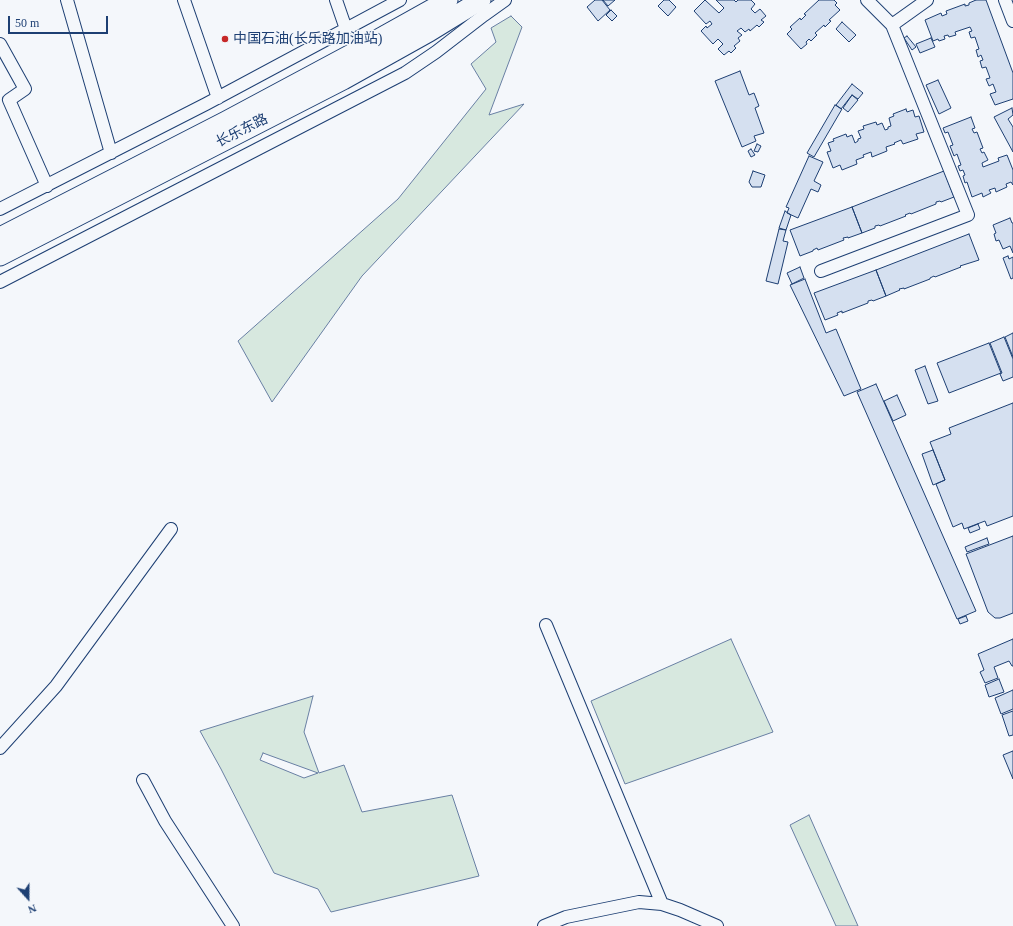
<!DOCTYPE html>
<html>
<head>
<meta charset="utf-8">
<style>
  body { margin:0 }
  #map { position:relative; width:1013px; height:926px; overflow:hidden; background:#f4f7fb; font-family:"Times New Roman",serif }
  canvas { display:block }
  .north { position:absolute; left:8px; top:878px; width:40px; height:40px; -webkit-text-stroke:3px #f4f7fb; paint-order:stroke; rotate:159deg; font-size:11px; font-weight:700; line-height:16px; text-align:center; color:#1d3f73 }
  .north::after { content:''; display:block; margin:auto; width:14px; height:18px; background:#1d3f73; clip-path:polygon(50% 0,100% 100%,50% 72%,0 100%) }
  .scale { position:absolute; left:8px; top:16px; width:100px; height:18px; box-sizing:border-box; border:2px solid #1d3f73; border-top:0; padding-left:5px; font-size:12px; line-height:14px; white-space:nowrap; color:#1d3f73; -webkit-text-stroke:3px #f4f7fb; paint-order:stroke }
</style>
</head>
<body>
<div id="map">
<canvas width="1013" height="926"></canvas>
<div class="north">N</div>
<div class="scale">50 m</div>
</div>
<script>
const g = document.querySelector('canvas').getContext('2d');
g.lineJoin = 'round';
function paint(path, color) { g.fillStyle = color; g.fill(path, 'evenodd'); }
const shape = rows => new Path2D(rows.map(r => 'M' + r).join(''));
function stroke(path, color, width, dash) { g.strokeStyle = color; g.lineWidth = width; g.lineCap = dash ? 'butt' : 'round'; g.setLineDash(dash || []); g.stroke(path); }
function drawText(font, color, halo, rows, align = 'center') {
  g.font = font + ' "Times New Roman","Noto Sans SC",serif'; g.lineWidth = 3; g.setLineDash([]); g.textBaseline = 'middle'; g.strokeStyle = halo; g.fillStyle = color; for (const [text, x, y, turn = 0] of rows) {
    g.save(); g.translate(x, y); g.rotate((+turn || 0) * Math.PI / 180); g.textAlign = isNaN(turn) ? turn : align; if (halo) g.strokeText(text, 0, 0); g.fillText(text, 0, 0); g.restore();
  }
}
const green = shape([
  [511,16,522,27,489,115,524,104,362,276,272,402,238,341,398,199,486,89,471,64,496,42,491,28,511,16],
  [731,639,773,732,625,784,591,701,731,639],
  [313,696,304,732,319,773,344,765,362,812,452,795,479,876,331,912,318,889,274,873,221,769,200,731,313,696],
  [263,753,318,773,304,778,260,760,263,753],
  [809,815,858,926,836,926,790,825,809,815]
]);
paint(green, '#d7e8df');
stroke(green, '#687fa3', 1);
const building = shape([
  [595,0,602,0,610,10,598,21,587,7,595,0],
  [603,0,615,0,608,6,603,0],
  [664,0,669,0,676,7,668,16,658,6,664,0],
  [705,0,719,13,724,8,716,0,734,0,736,2,738,0,751,0,755,4,751,9,755,13,760,9,766,16,761,20,764,22,759,27,757,25,750,31,749,29,745,32,741,28,737,31,742,35,738,38,740,41,734,46,736,48,731,53,729,51,724,55,718,49,723,44,718,39,713,44,701,31,706,26,707,28,712,24,710,21,706,24,694,11,705,0],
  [819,0,834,0,837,3,835,5,840,10,829,20,831,21,825,27,824,25,815,33,817,35,811,41,809,39,806,42,807,44,801,49,787,34,792,29,790,27,800,18,801,20,806,15,804,14,819,0],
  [976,0,986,0,1013,73,1013,99,995,105,990,94,996,92,993,84,989,86,986,79,990,78,986,67,982,68,980,61,983,60,981,55,978,57,976,50,979,49,975,37,971,38,969,32,972,31,970,27,955,32,956,35,949,37,948,35,944,36,945,39,939,41,938,39,933,41,925,20,941,13,942,16,947,14,946,11,965,4,965,6,969,5,969,3,976,0],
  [611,10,617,16,612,21,606,15,611,10],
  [842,22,856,35,849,42,836,29,842,22],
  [907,36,916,47,912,50,904,38,907,36],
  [931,38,935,47,920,53,916,44,931,38],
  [740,71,749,95,754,93,759,106,755,108,764,133,754,136,756,141,742,147,715,81,740,71],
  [938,80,951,108,939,114,926,85,938,80],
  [852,84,863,93,858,99,852,95,841,109,836,105,852,84],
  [852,95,858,100,848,112,843,108,852,95],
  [835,105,842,109,814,157,807,153,835,105],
  [1012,108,1013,115,1008,119,1013,127,1013,152,994,117,1012,108],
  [906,109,907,112,913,110,915,117,919,116,924,132,916,134,918,139,903,144,901,140,894,143,895,144,886,147,887,151,872,157,871,152,863,155,864,157,856,160,857,164,842,170,840,165,833,168,827,152,831,151,828,143,834,141,833,139,846,134,847,137,852,135,855,143,858,141,858,139,861,138,858,131,864,129,863,126,876,122,877,125,882,123,885,130,888,129,888,127,891,126,889,118,894,116,893,114,906,109],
  [971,117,975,128,972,129,974,133,977,132,983,148,980,149,982,153,984,152,988,160,982,163,983,167,999,161,998,158,1007,155,1013,170,1013,185,1011,182,1006,184,1007,187,996,192,995,188,989,190,991,193,983,197,982,193,972,197,967,182,965,183,963,176,965,175,963,170,960,171,958,166,961,165,957,154,954,156,950,146,953,145,948,132,945,133,943,128,971,117],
  [757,144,761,146,758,152,754,151,757,144],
  [751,149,755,155,751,157,748,151,751,149],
  [809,156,823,162,814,181,821,185,818,192,811,189,798,218,787,213,789,208,786,207,809,156],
  [753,171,765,175,761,187,752,187,749,182,753,171],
  [944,171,954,197,941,202,940,201,936,202,936,204,911,214,910,213,905,215,906,216,880,226,879,225,875,226,875,228,862,233,852,207,944,171],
  [852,207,862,233,848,238,848,237,843,238,844,240,818,250,817,248,813,250,813,251,800,256,790,230,852,207],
  [785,211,791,215,786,230,779,228,785,211],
  [1010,218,1012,223,1013,223,1013,253,1010,246,1003,249,999,240,996,241,994,234,996,233,993,225,1010,218],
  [779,229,786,230,783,241,788,242,778,284,766,281,779,229],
  [969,234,979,260,960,266,961,267,935,277,934,276,930,278,930,279,904,289,904,288,899,289,900,290,886,296,876,270,969,234],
  [1008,256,1009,259,1013,257,1013,278,1011,279,1003,258,1008,256],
  [800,267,804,278,792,284,787,273,800,267],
  [876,270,886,296,873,301,872,300,868,301,868,303,842,313,842,311,837,313,838,315,825,320,814,293,876,270],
  [805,279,826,333,836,329,861,389,844,396,790,285,805,279],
  [1013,333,1013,357,1005,337,1013,333],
  [1004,337,1013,359,1013,377,1003,381,1000,374,1002,373,990,343,1004,337],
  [989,343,1001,373,949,393,937,363,989,343],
  [925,366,938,401,928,404,915,370,925,366],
  [876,384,976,611,957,619,857,392,876,384],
  [897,395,906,415,893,421,884,401,897,395],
  [1013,403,1013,516,987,526,985,521,964,529,962,523,953,527,936,484,945,480,930,442,951,434,949,428,1013,403],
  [933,450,945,480,933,485,922,454,933,450],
  [978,524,980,529,970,533,968,528,978,524],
  [1013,536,1013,613,1000,618,995,618,988,612,966,554,1013,536],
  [987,538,989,544,967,552,965,547,987,538],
  [966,616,968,621,960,624,958,619,966,616],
  [1013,639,1013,666,1012,666,1009,661,994,667,998,678,985,683,980,672,984,670,978,654,1013,639],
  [999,679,1004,692,989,697,985,685,999,679],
  [1013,690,1013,709,1001,714,995,698,1013,690],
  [1013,711,1013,735,1009,736,1002,715,1013,711],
  [1013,751,1013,779,1003,755,1013,751]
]);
paint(building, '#d5e0f0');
stroke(building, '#1d3f73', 1);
const street = shape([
  [67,0,111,153],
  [184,0,218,98],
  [336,0,346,29],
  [1005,0,1013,21],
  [892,25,927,0],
  [0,44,25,89,9,100,47,186],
  [0,209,206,104,400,0],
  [821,271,968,215,892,25,867,0],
  [0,282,405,73,436,52,484,15,505,0],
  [546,625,662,904],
  [0,748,56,686,171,529],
  [143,780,165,821,233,926],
  [544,926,566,917,639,902,662,904,680,910,717,926]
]);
const primary = shape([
  [0,237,226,121,355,52,448,0],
  [0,256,343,80,429,32,481,0]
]);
stroke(street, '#1d3f73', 14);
stroke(primary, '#1d3f73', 21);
stroke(street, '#f4f7fb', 12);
stroke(primary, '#f4f7fb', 19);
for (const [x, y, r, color] of [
  [225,39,4,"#c62828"]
]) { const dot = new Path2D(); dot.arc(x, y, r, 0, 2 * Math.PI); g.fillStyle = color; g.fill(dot); stroke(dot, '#f4f7fb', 1.5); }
drawText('14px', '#1d3f73', '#f4f7fb', [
  ["中国石油(长乐路加油站)",233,39]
], 'left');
drawText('14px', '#1d3f73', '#f4f7fb', [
  ["长乐东路",242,131,-27]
]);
</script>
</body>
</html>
